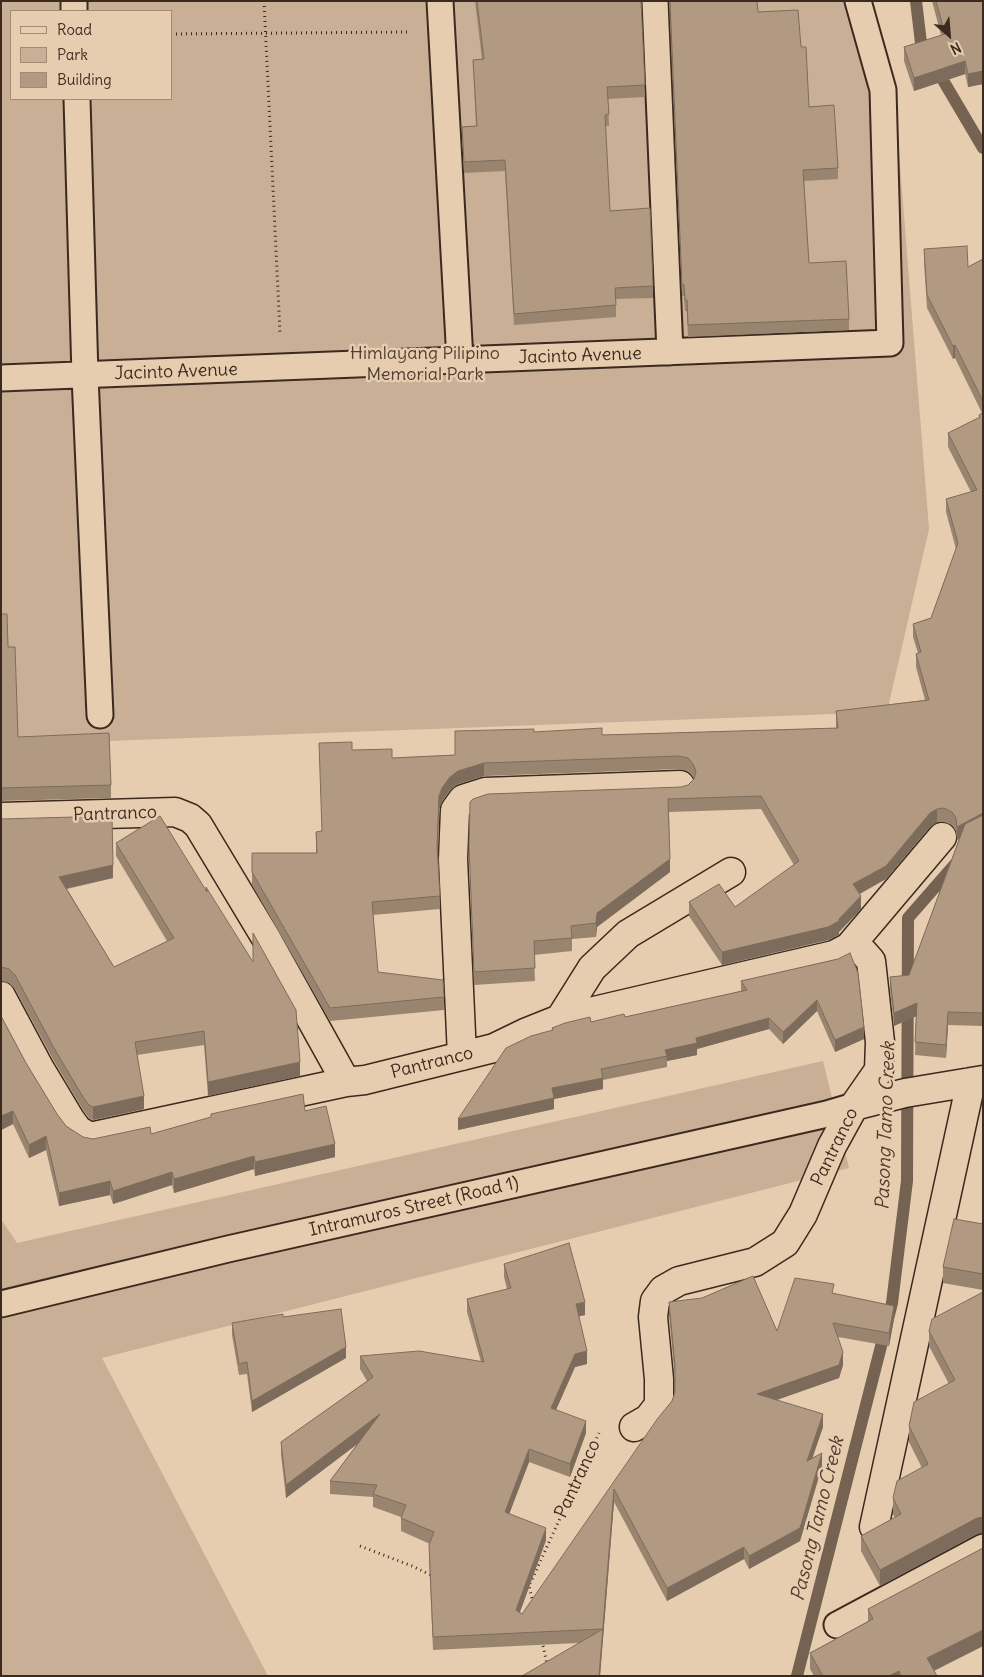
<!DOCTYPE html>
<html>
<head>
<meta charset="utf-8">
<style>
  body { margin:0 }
  #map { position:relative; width:984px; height:1677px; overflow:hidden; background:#e7cdaf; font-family:Delius,sans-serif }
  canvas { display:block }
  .frame { position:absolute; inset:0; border:2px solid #3b2a1e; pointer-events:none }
  .legend { position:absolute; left:10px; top:10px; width:162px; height:90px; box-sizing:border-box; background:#e7cdaf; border:1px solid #a28c75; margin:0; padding:6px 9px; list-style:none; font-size:15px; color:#3b2a1e }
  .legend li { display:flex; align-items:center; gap:10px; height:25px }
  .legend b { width:25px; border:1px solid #a28c75 }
  .north { position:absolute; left:924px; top:10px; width:50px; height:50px; -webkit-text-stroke:4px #e7cdaf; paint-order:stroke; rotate:153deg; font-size:14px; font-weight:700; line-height:20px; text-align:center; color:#3b2a1e }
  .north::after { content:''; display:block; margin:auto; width:18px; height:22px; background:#3b2a1e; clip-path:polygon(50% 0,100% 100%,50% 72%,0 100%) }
</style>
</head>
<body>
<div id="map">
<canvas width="984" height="1677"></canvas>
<div class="frame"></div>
<ul class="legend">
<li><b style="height:6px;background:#e7cdaf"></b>Road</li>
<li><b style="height:14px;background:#c8af95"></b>Park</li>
<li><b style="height:14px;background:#b29a82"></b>Building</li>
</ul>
<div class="north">N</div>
</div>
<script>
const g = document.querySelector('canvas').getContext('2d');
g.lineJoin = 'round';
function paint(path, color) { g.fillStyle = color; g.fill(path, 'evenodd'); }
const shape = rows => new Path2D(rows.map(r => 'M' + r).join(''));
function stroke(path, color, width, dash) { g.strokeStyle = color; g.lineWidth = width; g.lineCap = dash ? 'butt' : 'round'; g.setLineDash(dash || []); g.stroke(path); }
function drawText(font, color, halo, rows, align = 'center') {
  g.font = font + ' Delius,sans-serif'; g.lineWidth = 5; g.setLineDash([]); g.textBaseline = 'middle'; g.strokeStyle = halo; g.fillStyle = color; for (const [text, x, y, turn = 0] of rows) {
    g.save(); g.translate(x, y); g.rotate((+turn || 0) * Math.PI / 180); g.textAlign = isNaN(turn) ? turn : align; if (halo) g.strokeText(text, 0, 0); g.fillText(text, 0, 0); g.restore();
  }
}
paint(shape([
  [1,1,867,1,894,90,929,529,887,712,1,745],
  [11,11,171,11,171,99,11,99],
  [823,1061,849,1168,102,1358,268,1676,1,1676,1,1219,17,1243]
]), '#c8af95');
stroke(shape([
  [916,1,921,43,983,148],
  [797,1676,892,1303,907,1181,908,918,957,862]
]), '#756250', 12);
const lane = shape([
  [74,1,74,11],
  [440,1,460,360],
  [655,1,670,352],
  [77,99,85,376,100,715],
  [1,378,890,343,883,90,858,1],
  [1,1304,228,1249,827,1114,854,1106],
  [837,1625,983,1547]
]);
const street = shape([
  [1,817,175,812,190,818,198,825,266,938,346,1082],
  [849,947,942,837],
  [1,996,40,1069,70,1119,78,1130,90,1137,346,1082,365,1080,494,1048,525,1033,560,1019,834,955,849,947,863,952,871,961,880,1042,879,1070,854,1106,832,1146,803,1214,785,1243,755,1262,679,1281,663,1290,655,1301,653,1317,659,1379,659,1405,648,1419,634,1427],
  [560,1019,592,968,628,934,731,872],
  [462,1056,453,859,455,810,463,799,485,792,680,785],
  [854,1106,905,1093,983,1080],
  [874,1527,971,1082]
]);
stroke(lane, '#3b2a1e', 29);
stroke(street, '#3b2a1e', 31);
stroke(shape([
  [264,1,280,333],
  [171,34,408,32],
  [360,1546,412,1566,433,1576],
  [533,1603,529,1586,599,1433],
  [542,1641,547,1664]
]), '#3b2a1e', 3, [1, 4]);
stroke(lane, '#e7cdaf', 25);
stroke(street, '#e7cdaf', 28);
paint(shape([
  [475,1,641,1,645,97,608,99,609,126,605,126,610,211,653,286,653,298,616,299,616,317,514,325,505,171,464,173,462,127,476,126,473,60,482,59],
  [669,1,757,1,758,12,801,47,809,107,838,168,838,179,804,181,809,263,849,319,849,330,688,337,687,311,685,311,684,296,682,296],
  [932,1,983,1,983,84,968,87,965,74,914,91,904,61,904,47,941,35],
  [924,249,968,267,983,259,983,1026,948,1025,946,1058,915,1055,916,1016,894,1026,890,990,890,977,909,975,959,839,957,840,956,831,952,825,944,822,937,822,930,827,886,879,860,894,861,909,839,932,839,935,828,940,722,965,689,916,689,902,735,907,794,865,761,809,669,812,670,872,597,927,596,937,572,939,572,951,534,955,535,981,474,985,469,846,688,785,694,779,693,777,688,771,679,769,484,776,458,784,450,790,442,801,439,809,438,853,440,909,373,915,378,972,444,997,444,1010,330,1021,252,885,252,853,316,853,316,832,321,831,352,750,392,758,455,755,534,732,602,735,836,728,836,711,925,700,916,667,916,654,918,653,913,637,913,624,931,618,956,549,946,512,946,499,971,492,948,447,948,433,979,418,979,415,982,413,955,358,953,359,927,308,924,262],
  [1,614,8,647,18,737,111,785,111,798,1,801],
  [1,819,113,878,67,889,114,967,167,941,116,856,116,843,300,1076,208,1096,204,1045,137,1055,144,1109,93,1120,89,1118,83,1110,54,1061,15,989,9,983,1,981],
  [838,959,864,1039,835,1052,817,1011,783,1044,769,1029,697,1049,697,1055,667,1061,667,1067,603,1080,603,1089,554,1099,554,1109,458,1130,552,1030,552,1028,625,1017,741,991,741,981],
  [1,1016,26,1063,57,1114,66,1126,83,1137,93,1139,151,1134,305,1111,335,1157,255,1176,254,1169,174,1193,172,1185,113,1204,110,1195,59,1206,46,1150,29,1158,13,1124,1,1130],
  [983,1224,983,1290,943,1283,943,1267],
  [504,1264,585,1315,579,1316,587,1364,575,1367,556,1410,586,1433,570,1477,529,1462,509,1514,546,1540,520,1612,522,1614,672,1401,675,1392,675,1379,669,1315,669,1302,777,1331,834,1293,894,1319,889,1346,838,1337,843,1365,839,1378,776,1400,823,1427,812,1458,822,1466,800,1541,749,1569,744,1559,667,1601,614,1502,600,1676,578,1643,433,1650,429,1557,430,1544,401,1531,401,1517,373,1507,373,1497,330,1494,330,1481,358,1443,286,1498,281,1455,281,1442,367,1381,360,1369,360,1356,481,1362,467,1312,467,1299,507,1289,504,1277],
  [983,1292,977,1534,880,1586,861,1551,861,1536,895,1518,893,1514,893,1498,922,1468,909,1442,909,1426,949,1384,929,1346,929,1331],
  [283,1317,346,1358,252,1412,247,1374,239,1375,232,1335,232,1323],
  [983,1548,983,1646,934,1671,937,1676,814,1676,810,1669,810,1653,868,1621,868,1609]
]), '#998470');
paint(shape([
  [965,61,965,74,914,91,914,78],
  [983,71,983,84,968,87,968,74],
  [955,345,955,358,953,359,953,346],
  [484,763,484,776,458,784,450,790,442,801,439,809,437,860,439,796,442,788,450,777,458,771],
  [937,809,937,822,930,827,886,879,853,897,853,884,930,813],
  [983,812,983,826,957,840,957,827],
  [670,859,670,872,597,927,596,937,596,923,597,913],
  [113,865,113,878,59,890,59,877],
  [861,896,861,909,839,932,839,935,828,940,722,965,722,952,839,919],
  [817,1000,817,1011,783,1044,783,1032],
  [917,1003,917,1016,894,1026,894,1013],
  [948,1012,948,1025,946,1058,946,1045],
  [769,1018,769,1029,697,1049,697,1055,667,1061,665,1050,696,1038],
  [864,1027,864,1039,835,1052,835,1040],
  [300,1062,300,1076,208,1096,208,1082],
  [603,1078,603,1089,554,1099,554,1109,458,1130,458,1119,552,1088],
  [144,1096,144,1109,93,1120,93,1107],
  [13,1111,13,1124,1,1130,1,1116],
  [46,1136,46,1150,29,1158,29,1145],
  [335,1144,335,1157,255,1176,255,1162],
  [254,1156,254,1169,174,1193,174,1179],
  [172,1172,172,1185,113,1204,113,1191],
  [110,1181,110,1195,59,1206,59,1193],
  [585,1302,585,1315,576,1317,576,1304],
  [894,1306,894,1319,889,1346,889,1333],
  [346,1347,346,1358,252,1412,252,1401],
  [587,1351,587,1364,575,1367,551,1421,551,1408,575,1354],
  [843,1352,843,1365,839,1378,757,1407,757,1394],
  [380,1414,380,1427,286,1498,286,1485],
  [823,1414,823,1427,807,1474,807,1461],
  [586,1421,586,1433,570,1477,570,1464],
  [529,1449,529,1462,505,1525,505,1512],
  [822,1453,822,1466,800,1541,749,1569,749,1556],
  [614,1489,614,1502,600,1676,599,1676],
  [983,1517,983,1533,977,1534,880,1586,880,1570,977,1518],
  [546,1528,546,1540,516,1623,516,1610],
  [744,1547,744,1559,667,1601,667,1588],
  [983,1630,983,1646,927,1674,927,1658],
  [899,1671,899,1676,889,1676]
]), '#7d6c5b');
const building = shape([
  [477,1,641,1,645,85,607,87,609,114,605,115,610,211,650,208,653,286,615,288,616,305,514,314,505,160,464,162,462,127,477,126,473,60,484,59,477,1],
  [670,1,757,1,758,12,798,10,801,47,806,47,809,107,834,105,838,168,803,170,809,263,846,261,849,319,688,325,687,300,685,300,684,285,682,285,670,1],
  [936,1,983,1,983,71,968,74,965,61,914,78,904,47,945,34,936,1],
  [967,246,968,267,983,259,983,401,955,345,953,346,927,295,924,249,967,246],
  [983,413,983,813,957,827,956,818,952,812,944,808,937,809,930,813,886,866,853,884,861,896,839,919,839,921,828,927,722,952,689,902,719,884,735,907,799,861,761,796,668,799,670,859,597,913,596,923,571,926,572,938,534,941,535,968,474,972,469,846,470,802,473,799,488,794,681,787,688,785,694,779,696,771,693,764,688,758,679,756,484,763,458,771,450,777,442,788,439,796,437,846,440,896,372,902,378,972,443,980,444,997,330,1008,252,872,252,853,317,853,316,832,322,831,319,743,352,742,352,750,392,749,392,758,455,755,455,731,534,729,534,732,602,728,602,735,838,728,836,711,929,700,916,654,921,652,913,624,931,618,958,543,946,499,977,490,948,433,980,417,979,415,983,413],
  [1,614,7,614,8,647,15,647,18,737,109,733,111,785,1,788,1,614],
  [983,815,983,1013,948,1012,946,1045,915,1042,917,1003,894,1013,890,977,909,975,965,824,983,815],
  [112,816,113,865,59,877,114,967,174,938,116,843,160,816,207,892,206,887,253,962,253,933,296,1010,300,1062,208,1082,204,1031,135,1042,144,1096,93,1107,89,1105,83,1097,54,1048,15,975,9,969,1,967,1,819,112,816],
  [850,953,858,973,864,1027,835,1040,817,1000,783,1032,769,1018,696,1038,697,1043,665,1050,667,1056,601,1069,603,1078,552,1088,554,1098,458,1119,506,1048,531,1036,553,1030,552,1028,565,1023,590,1017,591,1022,624,1014,625,1017,747,990,741,981,838,959,850,953],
  [1,1016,26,1063,57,1114,66,1126,83,1137,93,1139,150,1127,151,1134,211,1117,211,1114,303,1094,305,1111,326,1106,335,1144,255,1162,254,1156,174,1179,172,1172,113,1191,110,1181,59,1193,46,1136,29,1145,13,1111,1,1116,1,1016],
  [954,1219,983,1224,983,1274,943,1267,954,1219],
  [569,1243,585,1302,576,1304,587,1351,575,1354,551,1408,586,1421,570,1464,529,1449,505,1512,546,1528,516,1610,522,1614,658,1418,672,1401,675,1392,675,1366,669,1302,702,1298,753,1276,777,1331,795,1278,834,1284,832,1293,894,1306,889,1333,833,1323,843,1352,839,1365,757,1394,823,1414,807,1461,822,1453,800,1528,749,1556,744,1547,667,1588,614,1489,599,1676,522,1676,603,1629,433,1637,429,1545,434,1532,401,1518,406,1505,373,1494,377,1485,330,1481,380,1414,286,1485,281,1442,373,1377,360,1356,419,1351,484,1362,467,1299,511,1288,504,1264,569,1243],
  [983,1292,983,1517,977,1518,880,1570,861,1536,901,1514,893,1498,897,1481,928,1464,909,1426,914,1402,955,1380,929,1331,932,1319,983,1292],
  [341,1309,346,1347,252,1401,247,1362,239,1364,232,1323,283,1314,283,1317,341,1309],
  [983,1548,983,1630,927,1658,937,1676,901,1676,899,1671,889,1676,823,1676,810,1653,873,1619,868,1609,983,1548]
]);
paint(building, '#b29a82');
stroke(building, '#7d6c5b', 1);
drawText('18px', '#503e30', '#e7cdaf', [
  ["Himlayang Pilipino",425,354],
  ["Memorial Park",425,375]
]);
drawText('18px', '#3b2a1e', '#e7cdaf', [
  ["Jacinto Avenue",580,356,-2],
  ["Jacinto Avenue",176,372,-2],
  ["Pantranco",115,814,-2],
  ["Pantranco",432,1063,-14],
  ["Pantranco",835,1147,-64],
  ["Intramuros Street (Road 1)",414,1207,-13],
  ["Pantranco",578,1479,-65]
]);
drawText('italic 19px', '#4e3d2f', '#e7cdaf', [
  ["Pasong Tamo Creek",886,1126,-88],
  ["Pasong Tamo Creek",818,1519,-76]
]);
</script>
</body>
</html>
